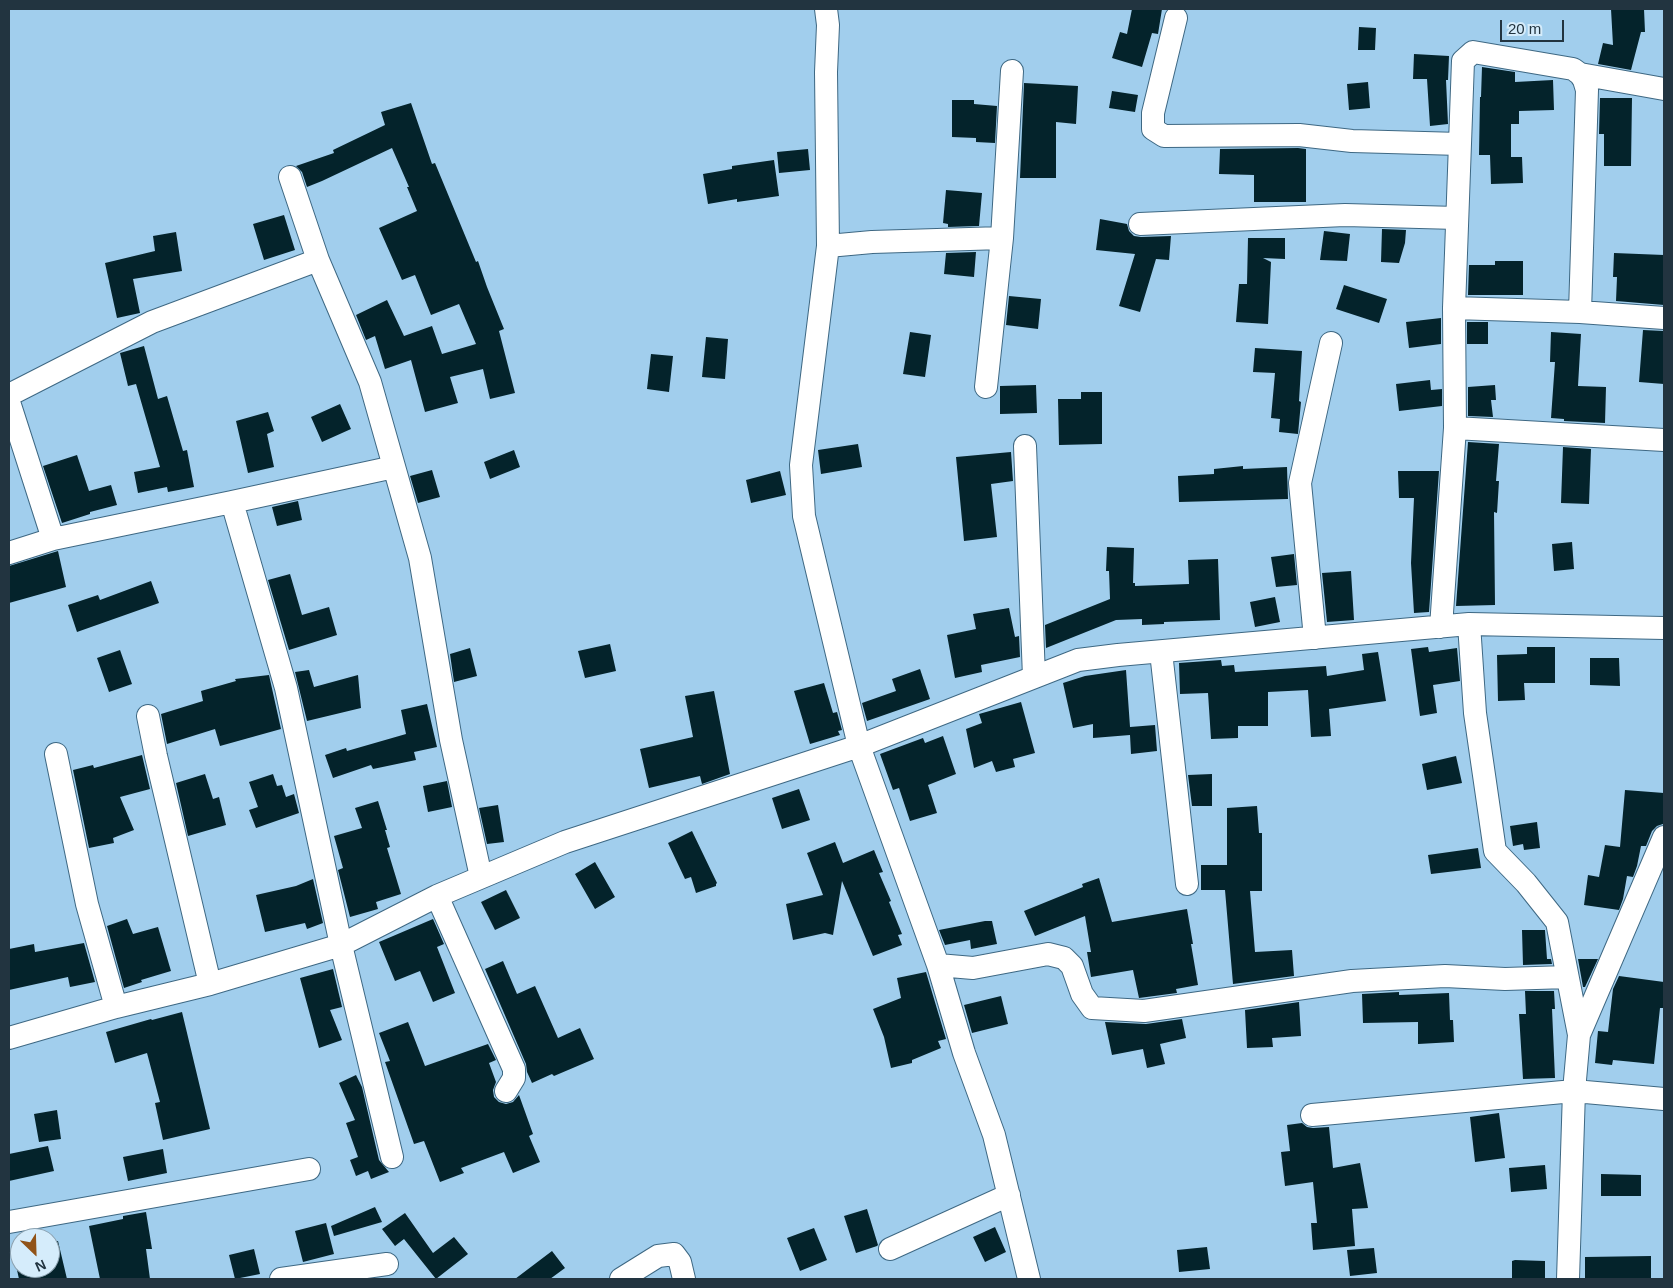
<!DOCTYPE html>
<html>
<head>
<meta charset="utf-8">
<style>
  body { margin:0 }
  #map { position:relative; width:1673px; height:1288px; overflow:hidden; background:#a1ceed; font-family:Helvetica,sans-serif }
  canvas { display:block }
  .frame { position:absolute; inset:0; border:10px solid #223440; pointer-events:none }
  .north { position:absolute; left:10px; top:1228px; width:50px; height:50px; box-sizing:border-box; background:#d5ecfb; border:1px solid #8da2b0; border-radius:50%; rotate:156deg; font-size:14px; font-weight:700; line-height:20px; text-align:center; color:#223440 }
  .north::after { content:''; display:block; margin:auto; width:18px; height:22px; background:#915318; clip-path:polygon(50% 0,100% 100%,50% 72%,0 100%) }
  .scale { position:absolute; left:1500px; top:20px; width:64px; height:22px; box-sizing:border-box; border:2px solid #223440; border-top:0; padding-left:6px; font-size:15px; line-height:18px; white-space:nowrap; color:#223440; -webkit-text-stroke:4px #d5ecfb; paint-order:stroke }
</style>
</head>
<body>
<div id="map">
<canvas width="1673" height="1288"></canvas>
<div class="frame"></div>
<div class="north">N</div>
<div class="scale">20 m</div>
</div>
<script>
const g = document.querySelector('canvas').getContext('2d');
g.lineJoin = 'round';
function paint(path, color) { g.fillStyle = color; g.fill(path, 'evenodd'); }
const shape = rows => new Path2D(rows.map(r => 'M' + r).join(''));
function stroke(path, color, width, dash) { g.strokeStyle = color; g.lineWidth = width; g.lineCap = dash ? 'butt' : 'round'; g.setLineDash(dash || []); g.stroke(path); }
paint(shape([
  [1132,9,1162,9,1158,34,1152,33,1142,67,1112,58,1120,32,1127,34],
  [1611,9,1644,9,1645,32,1641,32,1631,70,1598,64,1603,43,1613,45],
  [1359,27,1376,28,1375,50,1358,50],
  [1414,54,1449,56,1448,80,1446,80,1448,124,1430,126,1427,79,1413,79],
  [1482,67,1515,72,1515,82,1553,80,1554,110,1519,111,1519,124,1511,124,1511,157,1522,157,1523,183,1491,184,1490,155,1479,155,1480,97,1481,97],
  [1368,82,1370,108,1349,110,1347,84],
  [1024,83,1078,86,1076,124,1056,122,1056,178,1020,178],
  [1112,91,1138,95,1135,112,1109,108],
  [1600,98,1632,98,1631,166,1604,166,1604,134,1599,134],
  [952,100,974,100,974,104,997,106,995,143,976,142,976,138,952,137],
  [411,103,432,164,435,163,476,262,478,261,487,287,504,329,499,331,515,393,490,399,483,369,450,377,458,403,425,412,411,360,385,369,375,336,366,340,356,315,387,300,404,336,432,326,442,354,476,344,459,304,431,315,415,275,402,280,379,228,417,211,407,187,409,187,392,148,322,181,307,187,302,172,296,166,334,153,333,150,385,125,381,112],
  [1298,148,1306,149,1306,202,1254,202,1254,175,1219,174,1220,149],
  [808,149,810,170,779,173,777,152],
  [774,160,779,196,737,202,737,199,708,204,703,174,732,169,732,166],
  [946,190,982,193,979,226,948,227,948,224,943,223],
  [284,215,295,250,264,260,253,224],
  [1100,219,1127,224,1129,231,1134,236,1141,237,1171,236,1169,260,1156,259,1140,312,1119,306,1135,254,1096,250],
  [1382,229,1406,230,1405,243,1399,263,1381,262],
  [1324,231,1350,234,1347,261,1320,260],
  [176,232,182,271,133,279,140,313,117,318,105,263,155,251,153,236],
  [1248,238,1285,238,1285,259,1263,258,1271,262,1268,324,1236,322,1239,284,1247,284],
  [976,252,974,277,944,274,946,253],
  [1614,253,1664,255,1664,305,1616,301,1617,277,1613,277],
  [1495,261,1523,261,1523,295,1468,295,1469,265,1495,265],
  [1344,285,1387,299,1379,323,1336,309],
  [1009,296,1041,299,1038,329,1006,325],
  [1441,318,1441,344,1409,348,1406,322],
  [1467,322,1488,322,1488,344,1467,344],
  [1643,330,1664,331,1664,384,1639,382],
  [910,332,931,335,925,377,903,374],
  [1551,332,1581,334,1578,386,1606,387,1605,423,1564,421,1564,419,1551,418,1555,362,1550,362],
  [706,337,728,339,725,379,702,377],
  [144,346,158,399,167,396,183,451,187,450,194,487,168,492,167,487,138,493,134,472,160,467,136,384,128,386,120,353],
  [1255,348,1302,351,1299,401,1301,402,1298,434,1279,432,1280,419,1271,418,1275,373,1253,372],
  [651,354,673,356,669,392,647,389],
  [1430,380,1431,390,1442,389,1442,406,1399,411,1396,384],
  [1036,385,1037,413,1000,414,1000,386],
  [1495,385,1496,400,1491,400,1493,417,1468,416,1468,387],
  [1081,392,1102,392,1102,444,1059,445,1058,399,1081,399],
  [340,404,351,429,322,442,311,417],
  [268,412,274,431,267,434,274,467,248,473,236,421],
  [1468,442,1499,444,1496,481,1499,481,1497,513,1494,512,1495,605,1456,606],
  [858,444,862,467,821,474,818,450],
  [1563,447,1591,449,1589,504,1561,503],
  [514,450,520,467,490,479,484,462],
  [1011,452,1013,481,991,484,997,537,964,541,956,457],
  [77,455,89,491,111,485,117,505,90,512,90,514,62,523,43,466],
  [1243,466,1243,469,1287,467,1288,499,1179,502,1178,476,1214,474,1214,469],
  [432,470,440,497,418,503,410,476],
  [780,471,786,495,751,503,746,480],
  [1398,471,1439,471,1429,612,1414,613,1411,563,1414,498,1399,498],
  [298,501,302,520,277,526,272,507],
  [1572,542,1574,569,1554,571,1552,544],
  [1107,547,1134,548,1133,583,1135,583,1135,586,1189,584,1188,560,1218,559,1220,620,1164,622,1164,624,1142,625,1142,619,1116,620,1046,648,1045,625,1110,599,1109,571,1106,571],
  [58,551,66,587,9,603,9,566],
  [1294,554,1297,585,1276,587,1271,557],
  [1351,571,1354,620,1327,622,1322,573],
  [290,574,302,615,329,607,337,635,289,650,268,580],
  [151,581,159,603,77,632,68,605,98,595,100,600],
  [1275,597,1280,622,1255,627,1250,602],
  [1009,608,1015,637,1019,636,1020,657,981,665,982,672,955,678,947,635,976,629,973,614],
  [610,644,616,671,585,678,578,651],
  [1428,647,1429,652,1457,648,1460,681,1433,685,1437,713,1420,716,1411,649],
  [1527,647,1555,647,1555,683,1524,683,1525,700,1498,701,1497,655,1527,654],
  [470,648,477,676,454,682,450,654],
  [120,650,132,684,109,692,97,658],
  [1378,652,1386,701,1329,709,1331,736,1311,737,1308,690,1268,692,1268,726,1238,726,1238,738,1211,739,1208,693,1180,694,1179,663,1221,660,1222,666,1234,665,1235,672,1326,666,1327,676,1364,670,1362,654],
  [1590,658,1619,658,1620,686,1590,685],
  [920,669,930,699,867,721,862,703,896,691,892,679],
  [309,670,314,687,358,675,361,708,307,721,295,672],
  [1126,670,1130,727,1155,725,1157,751,1131,754,1130,735,1093,738,1093,724,1073,728,1063,683,1085,676],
  [269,675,281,729,220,746,215,729,167,744,161,714,203,701,201,691,236,681,235,679],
  [824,683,833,713,837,712,842,730,838,731,840,735,810,744,794,691],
  [714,691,730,774,702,784,700,776,649,788,640,749,693,737,685,696],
  [1021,702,1035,753,1013,759,1015,767,996,772,992,761,974,768,966,729,982,723,979,714],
  [427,704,437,747,414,752,416,760,373,769,371,765,333,778,325,755,346,748,347,751,406,734,401,710],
  [943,736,956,774,928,785,937,813,910,821,899,788,893,790,880,754,923,738,925,743],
  [142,755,150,789,120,797,134,830,113,838,114,843,89,848,73,770,93,765,94,768],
  [1456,756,1462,783,1427,790,1422,764],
  [205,774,213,799,219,797,226,825,188,836,176,783],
  [273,774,277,786,282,785,286,797,294,794,299,813,256,828,249,810,258,807,249,782],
  [1212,774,1212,806,1192,806,1188,775],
  [447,781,452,807,428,812,423,786],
  [799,789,810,820,782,829,772,798],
  [1625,790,1664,793,1663,824,1657,826,1652,831,1646,846,1641,846,1637,866,1633,877,1627,876,1623,899,1619,910,1584,905,1588,875,1599,877,1605,845,1620,847],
  [378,801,387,830,385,830,390,847,387,848,401,894,376,902,378,909,350,917,338,870,343,868,334,836,362,828,355,808],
  [498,805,504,842,487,844,479,808],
  [1257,806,1259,833,1262,833,1262,891,1250,891,1255,952,1292,950,1294,976,1233,984,1225,890,1201,890,1201,865,1227,865,1227,808],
  [1537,822,1540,848,1524,850,1523,844,1513,846,1510,826],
  [692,831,717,883,716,884,716,886,696,893,691,877,685,879,668,843],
  [835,842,843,863,874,850,883,872,879,873,891,901,889,902,902,934,898,935,902,945,873,956,842,881,833,935,825,933,793,940,786,904,823,895,807,853],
  [1478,848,1481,868,1431,874,1428,855],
  [595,862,615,897,595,909,575,874],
  [1099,878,1112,922,1187,909,1193,944,1191,944,1198,985,1176,989,1177,993,1139,998,1133,970,1091,977,1087,952,1091,952,1085,916,1035,936,1024,911,1083,887,1082,884],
  [313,879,323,923,307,929,305,923,265,932,256,895,296,886],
  [506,890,520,918,495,930,481,902],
  [127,919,133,934,158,927,171,971,141,980,142,982,124,988,107,926],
  [433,919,444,944,437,947,455,993,433,1002,420,971,395,981,379,942],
  [985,921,992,921,997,944,971,949,970,940,945,945,939,930],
  [1522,930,1545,930,1547,959,1551,959,1552,964,1523,965],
  [84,943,95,982,70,987,68,977,9,990,9,949,34,944,35,952],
  [1578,959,1598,959,1585,987,1583,987],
  [503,961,517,994,535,986,558,1038,580,1028,594,1059,554,1076,552,1074,532,1083,527,1072,526,1064,485,969],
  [333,969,342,1007,330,1010,342,1040,319,1048,300,978],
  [926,972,946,1039,938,1041,941,1048,912,1060,912,1063,891,1068,884,1037,873,1009,901,998,897,978],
  [1619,976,1664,982,1664,1008,1660,1008,1654,1064,1613,1060,1612,1065,1595,1063,1598,1031,1608,1032,1613,989],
  [1525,991,1554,991,1555,1009,1552,1009,1555,1078,1523,1079,1519,1014,1526,1014],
  [1399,992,1399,995,1449,993,1450,1020,1453,1020,1454,1042,1418,1044,1418,1022,1363,1023,1362,994],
  [1001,996,1008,1024,972,1033,964,1005],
  [1299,1002,1301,1036,1272,1038,1273,1047,1247,1048,1245,1010],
  [182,1012,210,1129,163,1140,155,1103,160,1102,147,1053,115,1063,106,1032,151,1019,152,1020],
  [1182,1019,1186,1038,1160,1044,1165,1064,1147,1068,1143,1049,1112,1055,1105,1022,1146,1024],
  [408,1022,425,1066,488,1044,496,1060,489,1063,496,1082,493,1090,494,1097,499,1102,506,1104,513,1102,519,1095,533,1134,529,1136,540,1162,513,1173,504,1152,461,1168,464,1173,440,1182,424,1141,414,1144,385,1062,390,1061,379,1033],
  [356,1075,362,1087,379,1160,389,1172,371,1179,368,1171,356,1176,350,1160,358,1157,346,1123,355,1120,339,1083],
  [57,1110,61,1139,39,1142,34,1114],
  [1499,1113,1505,1158,1475,1162,1470,1117],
  [1302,1123,1307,1127,1313,1128,1329,1127,1333,1168,1360,1163,1368,1208,1352,1209,1355,1246,1313,1250,1311,1223,1317,1223,1313,1182,1285,1186,1281,1152,1290,1151,1287,1125],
  [48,1146,54,1171,9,1181,9,1154],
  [163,1149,167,1173,128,1181,123,1157],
  [1545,1165,1547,1189,1511,1192,1509,1168],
  [1601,1174,1641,1175,1641,1196,1601,1196],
  [375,1207,382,1222,334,1236,331,1226],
  [867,1209,878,1245,877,1246,856,1253,844,1216],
  [146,1212,152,1249,146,1249,150,1279,100,1279,89,1226,123,1219,123,1216],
  [405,1213,433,1253,454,1237,468,1254,436,1279,404,1239,395,1246,382,1229],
  [326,1223,334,1254,303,1262,295,1231],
  [995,1227,1006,1252,985,1262,973,1237],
  [814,1228,827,1260,800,1271,787,1238],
  [58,1241,67,1279,19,1279,13,1252,20,1250,20,1268,50,1268,50,1243],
  [1207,1247,1210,1269,1179,1272,1177,1250],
  [1374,1248,1377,1273,1350,1276,1347,1250],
  [254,1249,260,1274,235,1279,229,1255],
  [552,1251,565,1268,550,1279,515,1279],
  [1651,1256,1651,1279,1585,1279,1585,1257],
  [1515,1260,1545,1261,1545,1279,1512,1279,1512,1261]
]), '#04232b');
const minor = shape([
  [826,9,828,25,826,72,828,246,801,465,804,516,859,746,938,965,964,1053,994,1135,1029,1279],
  [1176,18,1153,113,1153,129,1164,136,1299,135,1352,141,1460,144],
  [1580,74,1664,89],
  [290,177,318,260,370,382,420,558,451,740,481,877],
  [1140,224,1345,215,1457,218],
  [828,246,872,242,1002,238],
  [1454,308,1463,61,1473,52,1573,69,1580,74,1584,80,1587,90,1580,312],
  [986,387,1002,238,1012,71],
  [9,395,152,322,318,260],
  [9,402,53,539],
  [1455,428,1664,440],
  [1025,446,1034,677],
  [232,502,394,467],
  [9,553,53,539,232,502,286,688,341,945,392,1157],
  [1469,624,1475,713,1495,851,1526,883,1557,922,1579,1035],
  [1441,627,1455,428,1454,308,1580,312,1664,318],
  [1315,638,1300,483,1331,343],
  [1161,652,1187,884],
  [148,716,156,756,210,984],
  [56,754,87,904,116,1007],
  [437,896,514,1069,514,1078,506,1091],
  [938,965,973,968,1048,954,1064,958,1072,966,1082,994,1092,1008,1144,1011,1352,981,1445,976,1505,979,1567,977],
  [9,1038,116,1007,210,984,341,945,437,896,565,842,859,746,1078,660,1118,655,1469,624,1664,628],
  [1312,1115,1574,1091,1664,1099],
  [9,1222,309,1169],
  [890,1249,1009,1195],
  [281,1279,387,1264],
  [621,1279,658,1256,674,1254,680,1262,684,1279],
  [1568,1279,1574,1091,1579,1035,1664,837]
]);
stroke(minor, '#3e6883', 24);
stroke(minor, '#fff', 22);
</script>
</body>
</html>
